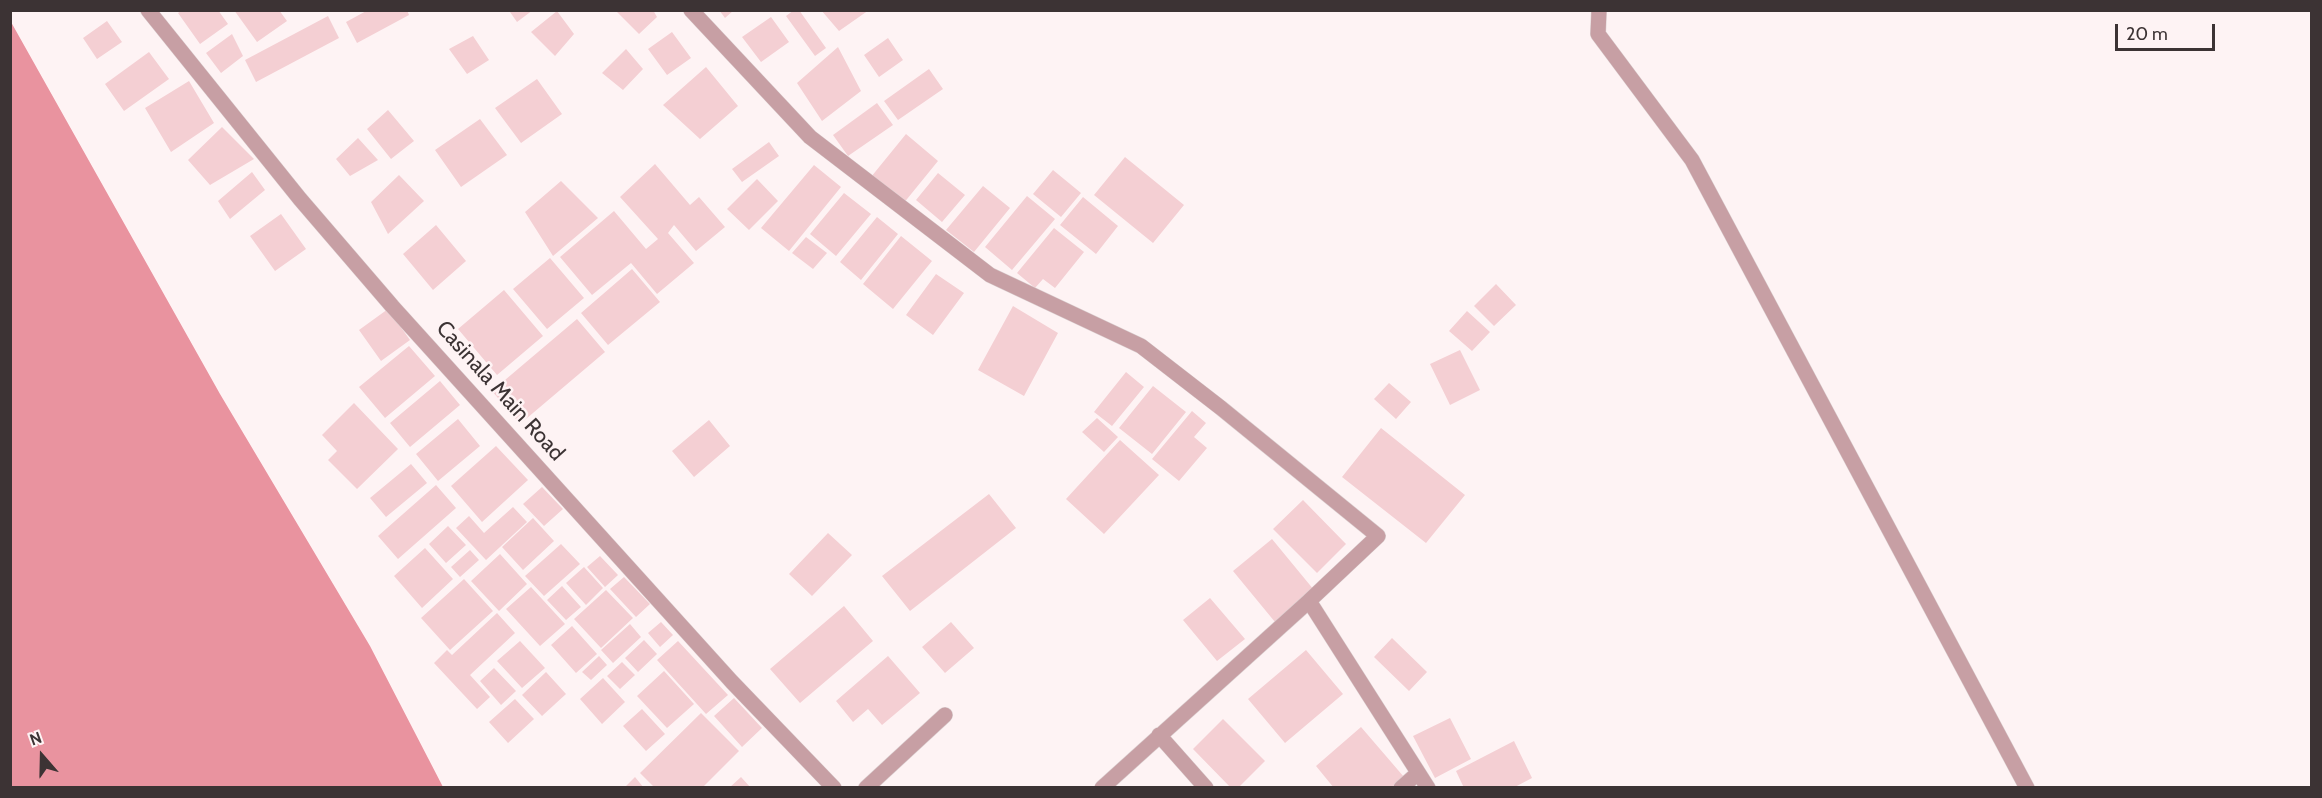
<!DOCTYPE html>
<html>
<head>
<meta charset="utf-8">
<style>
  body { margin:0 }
  #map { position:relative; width:2322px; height:798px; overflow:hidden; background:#fef3f4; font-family:Cabin,sans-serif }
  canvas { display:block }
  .frame { position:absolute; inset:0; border:12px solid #3c3334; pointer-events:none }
  .north { position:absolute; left:12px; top:726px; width:60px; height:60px; -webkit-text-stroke:4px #fef3f4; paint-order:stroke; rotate:340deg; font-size:16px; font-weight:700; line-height:24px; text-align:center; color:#3c3334 }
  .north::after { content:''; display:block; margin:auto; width:21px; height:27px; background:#3c3334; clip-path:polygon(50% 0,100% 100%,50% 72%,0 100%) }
  .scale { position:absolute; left:2115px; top:24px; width:100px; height:27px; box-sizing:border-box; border:3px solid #3c3334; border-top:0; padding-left:8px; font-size:18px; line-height:21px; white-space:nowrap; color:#3c3334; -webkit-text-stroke:4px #fef3f4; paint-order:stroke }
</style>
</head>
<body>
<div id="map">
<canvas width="2322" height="798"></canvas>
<div class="frame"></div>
<div class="north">N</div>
<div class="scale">20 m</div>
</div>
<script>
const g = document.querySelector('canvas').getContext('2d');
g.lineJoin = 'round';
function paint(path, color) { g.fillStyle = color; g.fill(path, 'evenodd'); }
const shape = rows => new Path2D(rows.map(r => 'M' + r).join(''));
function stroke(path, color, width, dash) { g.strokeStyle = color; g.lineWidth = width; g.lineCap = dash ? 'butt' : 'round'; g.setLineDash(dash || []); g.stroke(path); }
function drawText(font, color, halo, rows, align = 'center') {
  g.font = font + ' Cabin,sans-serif'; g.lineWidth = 5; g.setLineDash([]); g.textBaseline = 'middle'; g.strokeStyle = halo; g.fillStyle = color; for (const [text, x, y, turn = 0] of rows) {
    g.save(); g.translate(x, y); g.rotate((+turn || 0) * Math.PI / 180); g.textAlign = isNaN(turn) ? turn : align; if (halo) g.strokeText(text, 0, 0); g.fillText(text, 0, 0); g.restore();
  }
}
paint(shape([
  [11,22,220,394,370,646,443,787,11,787]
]), '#e9939f');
paint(shape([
  [182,10,218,10,228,24,200,44,178,13],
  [234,10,279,10,287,21,257,42],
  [368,10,407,10,409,15,357,43,346,22],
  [513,10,533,10,517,22,510,12],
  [619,10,653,10,657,17,639,34,617,12],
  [719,10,734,10,725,18],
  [794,10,799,10,826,48,815,56,786,16],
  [821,10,869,10,839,31],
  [557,11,574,34,555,56,531,32],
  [328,16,339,38,256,82,245,60],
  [771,17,789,42,761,62,742,37],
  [107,21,122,42,97,59,83,38],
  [672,32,691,58,667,75,648,49],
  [232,34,243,56,221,73,206,53],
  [473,36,489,60,467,74,449,49],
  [888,38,903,60,879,77,864,55],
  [838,47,861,91,822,121,797,83],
  [626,49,643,69,623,90,602,73],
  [149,52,169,79,124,111,105,84],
  [706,67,738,106,700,139,663,105],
  [929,69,943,89,898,120,884,101],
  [537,79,562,114,521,143,495,108],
  [189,81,214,123,171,152,145,108],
  [877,103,893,125,848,156,833,135],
  [388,110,414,141,391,159,367,129],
  [480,119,507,155,461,187,435,150],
  [222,127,254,159,210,185,188,160],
  [906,134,938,161,903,204,871,177],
  [358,138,378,160,350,176,336,159],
  [769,142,779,156,742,182,732,169],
  [1125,157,1184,205,1153,243,1094,195],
  [655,164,690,205,699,197,725,227,696,251,674,225,668,233,694,263,657,294,631,263,592,295,560,257,614,211,646,249,658,239,620,197],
  [814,165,841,187,789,251,761,228],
  [1053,170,1081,193,1061,217,1033,194],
  [252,172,265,190,230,219,218,201],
  [938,173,965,195,942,222,916,200],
  [399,175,424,201,388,234,371,202],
  [757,179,778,201,749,230,727,209],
  [561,181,598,218,553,256,525,212],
  [983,186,1010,208,974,252,946,230],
  [844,193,871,214,836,256,810,234],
  [1027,196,1055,219,1012,270,985,247],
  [1083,197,1118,226,1096,254,1060,225],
  [281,214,306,249,275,271,250,236],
  [877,217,898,234,861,280,840,262],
  [436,225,466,261,433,290,403,254],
  [1054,228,1084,252,1055,288,1043,279,1035,288,1017,273],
  [901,236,932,261,893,309,863,284],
  [806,237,827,253,813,269,792,253],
  [550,258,584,298,547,329,513,289],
  [632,269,660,302,608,345,581,313],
  [936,274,964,293,933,335,906,315],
  [1496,284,1516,305,1494,326,1474,306],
  [504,290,543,336,497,375,458,329],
  [1013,306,1058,333,1024,396,978,370],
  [388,309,410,340,381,361,359,330],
  [1467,311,1490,332,1472,351,1449,331],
  [577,319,605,352,520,424,492,391],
  [409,346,435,376,385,418,359,387],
  [1460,350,1480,390,1450,405,1430,364],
  [1126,372,1144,387,1112,426,1094,412],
  [440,381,460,405,410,447,390,423],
  [1389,383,1411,402,1396,419,1374,399],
  [1153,386,1186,412,1152,454,1119,428],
  [354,403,398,449,357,489,328,460,337,451,322,435],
  [1192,411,1206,423,1194,437,1207,448,1179,481,1152,459],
  [1097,418,1118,437,1104,452,1082,432],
  [458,419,480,446,438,481,416,454],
  [709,420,730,446,694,477,672,451],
  [1381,428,1465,495,1426,543,1342,477],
  [1120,440,1159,475,1104,534,1066,499],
  [496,446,528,480,482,522,451,486],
  [411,464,427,483,386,517,370,498],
  [436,485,456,508,398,559,378,536],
  [542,487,563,509,544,526,523,504],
  [989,494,1016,528,910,611,882,576],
  [1303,500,1346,544,1317,573,1273,529],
  [513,507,527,522,486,560,456,528,469,516,484,533],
  [533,518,554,541,523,570,502,547],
  [448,526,466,545,446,563,429,544],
  [828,533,852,555,812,596,789,574],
  [1272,539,1314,590,1275,622,1233,571],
  [561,544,580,564,544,596,525,576],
  [425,548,453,579,422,608,394,576],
  [470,550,479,560,460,577,451,567],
  [500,554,527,584,499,611,471,581],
  [600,556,618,575,605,587,587,567],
  [584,567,603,588,586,605,566,583],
  [624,577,650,604,636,617,610,589],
  [464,579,493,611,450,650,421,618],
  [562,586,581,607,566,620,547,600],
  [531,587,565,624,540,646,506,609],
  [606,590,633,618,601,648,574,619],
  [1210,598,1245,639,1217,661,1183,620],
  [844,606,873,641,800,703,770,669],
  [497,613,515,633,470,675,490,697,477,709,434,663,447,650,452,655],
  [661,622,673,635,660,647,648,633],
  [951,622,974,648,945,673,922,647],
  [630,624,641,637,613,663,601,650],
  [572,626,597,654,576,673,551,645],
  [1392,638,1427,672,1409,691,1374,657],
  [644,640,657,654,638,672,625,658],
  [520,641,545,668,522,688,497,661],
  [678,641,728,695,706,714,657,660],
  [1306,650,1343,694,1285,743,1248,699],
  [599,656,607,665,591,680,582,672],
  [888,656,920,693,882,725,868,709,853,722,836,701],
  [622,662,635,675,620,689,607,676],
  [494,668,516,691,501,705,480,681],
  [664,671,694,704,667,728,637,696],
  [546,672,566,694,542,716,522,695],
  [603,678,625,702,602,724,580,699],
  [734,698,762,728,742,747,714,716],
  [515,699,534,719,508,743,489,722],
  [642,709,665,734,646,751,623,726],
  [701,713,739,751,702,788,655,788,640,773],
  [1450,718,1471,759,1435,778,1413,736],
  [1223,719,1265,761,1238,788,1231,788,1193,749],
  [1361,727,1404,777,1391,788,1334,788,1316,766],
  [1514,741,1532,778,1513,788,1464,788,1456,771],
  [635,777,644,788,624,788],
  [741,777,751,788,729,788]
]), '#f4cfd3');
const minor = shape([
  [148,10,300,199,392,306,732,682,834,788],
  [691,10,810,137,990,275,1141,346,1221,408,1378,536,1309,601,1428,788],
  [1599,10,1598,34,1692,160,2027,788],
  [1159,735,1206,788],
  [866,788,945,715],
  [1102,788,1309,601],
  [1401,788,1418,773]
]);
stroke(minor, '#dbd0d1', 16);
stroke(minor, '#c79fa4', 15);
drawText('22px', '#3c3334', '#fef3f4', [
  ["Casinala Main Road",500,391,48]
]);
</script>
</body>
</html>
